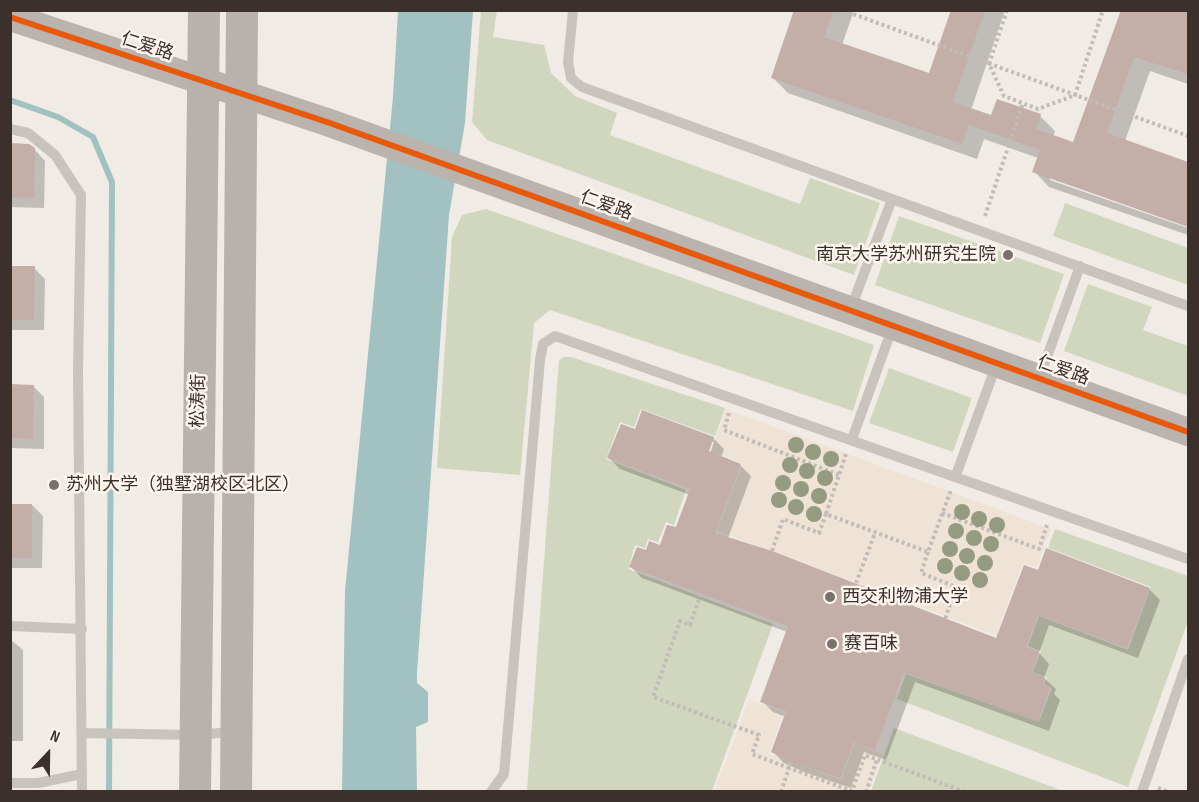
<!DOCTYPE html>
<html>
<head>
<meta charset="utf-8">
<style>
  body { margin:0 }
  #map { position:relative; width:1199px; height:802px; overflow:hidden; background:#f0ebe5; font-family:"Sofia Sans Condensed",sans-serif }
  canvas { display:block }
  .frame { position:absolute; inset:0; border:12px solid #3b302b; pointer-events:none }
  .north { position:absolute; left:18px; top:724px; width:60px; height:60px; -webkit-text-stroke:4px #fbf5ee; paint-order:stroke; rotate:22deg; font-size:16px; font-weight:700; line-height:24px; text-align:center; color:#3b302b }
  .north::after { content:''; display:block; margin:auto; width:21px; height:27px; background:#3b302b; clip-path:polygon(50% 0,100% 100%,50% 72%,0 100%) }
</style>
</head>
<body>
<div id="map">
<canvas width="1199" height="802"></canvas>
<div class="frame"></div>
<div class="north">N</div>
</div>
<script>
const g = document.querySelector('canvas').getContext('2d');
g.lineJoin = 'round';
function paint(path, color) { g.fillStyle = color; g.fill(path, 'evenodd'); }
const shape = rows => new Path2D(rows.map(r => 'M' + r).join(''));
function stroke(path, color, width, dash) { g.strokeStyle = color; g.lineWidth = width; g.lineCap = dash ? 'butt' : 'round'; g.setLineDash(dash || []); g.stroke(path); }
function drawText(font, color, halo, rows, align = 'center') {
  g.font = font + ' "Sofia Sans Condensed","Noto Sans SC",sans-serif'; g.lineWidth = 5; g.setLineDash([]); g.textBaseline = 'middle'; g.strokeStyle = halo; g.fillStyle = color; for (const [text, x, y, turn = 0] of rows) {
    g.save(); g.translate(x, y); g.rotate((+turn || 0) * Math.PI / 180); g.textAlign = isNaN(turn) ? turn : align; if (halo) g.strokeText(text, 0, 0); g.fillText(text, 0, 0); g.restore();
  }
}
paint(shape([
  [481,11,497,11,493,37,544,45,551,73,575,96,617,113,610,135,800,204,810,178,880,203,854,275,487,140,472,122],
  [1065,203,1188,248,1188,285,1053,236],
  [486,209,874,345,853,411,550,310,534,323,520,475,437,468,452,237,462,215],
  [899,216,1064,274,1040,343,875,285],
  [1088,284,1152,307,1143,330,1188,346,1188,396,1064,351],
  [564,357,571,357,725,408,715,436,641,409,634,427,620,422,606,459,686,490,674,525,666,522,658,542,648,539,645,548,635,545,628,569,773,624,712,791,527,790,559,360],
  [889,368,972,398,953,452,869,423],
  [1055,529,1188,576,1188,621,1128,787,897,699,906,674,1039,722,1052,688,1044,684,1047,677,1033,672,1041,651,1028,646,1039,616,1128,650,1151,587,1048,548],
  [894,728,1063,791,871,791]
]), '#d1d6bf');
paint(shape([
  [726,409,1051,529,1037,567,1023,563,996,635,717,531,743,463,711,451],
  [749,700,783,712,769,754,841,780,855,743,883,754,869,791,714,792]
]), '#eee3d5');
paint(shape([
  [398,11,473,11,465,123,449,215,417,673,417,683,428,692,428,722,416,727,417,791,342,792,345,591,393,97]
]), '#a1c2c1');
paint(shape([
  [796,10,854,10,842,45,930,75,953,10,1005,10,971,110,992,117,1040,116,1055,131,1053,137,1074,144,1122,10,1188,10,1188,84,1150,71,1125,141,1188,163,1188,225,1050,176,1050,180,1188,228,1188,235,1049,187,1034,171,1038,158,984,139,977,159,788,93,772,77],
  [10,145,34,149,45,161,44,208,10,207],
  [10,267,34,268,45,279,44,330,10,330],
  [10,386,33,386,44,397,44,449,10,448],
  [635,431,713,438,724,449,721,458,740,465,751,476,728,538,997,640,1039,572,1149,589,1160,600,1138,658,1049,625,1039,653,1049,664,1044,678,1056,689,1054,694,1060,700,1049,731,915,682,886,760,864,752,851,788,804,772,784,763,773,752,786,717,773,712,762,701,787,632,642,578,631,567,647,552,661,547,676,529,690,495,620,469,609,458],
  [711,442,714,442,708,459,705,458],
  [10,505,32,505,43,516,42,568,10,568],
  [10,639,23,650,23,741,10,741]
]), '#0003');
stroke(shape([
  [10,100,58,117,93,137,112,182,109,792]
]), '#a1c2c1', 6);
paint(shape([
  [794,10,834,10,824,37,929,73,951,10,985,10,953,102,991,115,997,99,1041,114,1036,129,1073,142,1121,10,1188,10,1188,74,1134,57,1107,133,1188,162,1188,227,1032,172,1040,150,969,125,962,144,771,78],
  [10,143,29,144,35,148,34,198,10,197],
  [10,266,35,266,34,320,10,320],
  [10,384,34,385,33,439,10,438],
  [642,410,714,437,709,451,741,464,715,533,772,551,996,638,1024,565,1038,570,1046,548,1150,588,1127,648,1038,615,1026,647,1039,652,1032,672,1045,677,1043,685,1050,688,1038,722,904,672,875,750,854,742,840,778,791,762,771,752,786,711,760,702,788,626,629,567,637,547,646,550,649,541,660,545,667,525,676,527,690,489,607,458,621,424,635,429],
  [10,504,32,504,32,558,10,558]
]), '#c3afa7');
stroke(shape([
  [842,10,1188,136],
  [1007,10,989,64,1004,96,1038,109,1075,95,1103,10],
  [985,216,1023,103],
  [729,413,724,430,839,475],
  [846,454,826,514,928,552,951,490],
  [942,513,1039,549,1047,525],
  [772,551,783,519,819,533,826,514],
  [928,552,921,573,956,587,945,619],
  [856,583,875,533],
  [701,594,690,625,680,621,653,697,759,735,752,754,789,768,791,762],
  [1158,788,1169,792],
  [781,792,789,768,852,791,865,755,965,792],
  [866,792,877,759]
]), '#c2bbb6', 4, [3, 3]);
stroke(shape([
  [573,10,568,62,571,78,582,87,1188,306],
  [10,129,28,133,55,155,81,195,78,371,82,792],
  [851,308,892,199],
  [1040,376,1080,266],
  [852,439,893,326],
  [956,475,997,363],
  [10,626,82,629],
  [83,733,195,735,233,732],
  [10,783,38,783,82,774],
  [491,792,504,774,540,360,543,344,555,336,1188,559],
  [1142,792,1188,659]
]), '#c9c3be', 10);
stroke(shape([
  [10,17,327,122,1188,432]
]), '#bab3ae', 28);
stroke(shape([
  [195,792,204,10],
  [236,792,242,10]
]), '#b8b1ad', 32);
stroke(shape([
  [10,17,327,122,1188,432]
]), '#e8590c', 6);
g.fillStyle = '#959b80';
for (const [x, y] of [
  [796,445],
  [813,452],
  [831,459],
  [790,465],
  [807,471],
  [825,478],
  [783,483],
  [801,489],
  [819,496],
  [779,500],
  [796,507],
  [962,512],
  [814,514],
  [979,519],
  [997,525],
  [956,531],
  [974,538],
  [991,544],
  [950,549],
  [967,556],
  [985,563],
  [945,566],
  [962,573],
  [980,580]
]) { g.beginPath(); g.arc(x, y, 8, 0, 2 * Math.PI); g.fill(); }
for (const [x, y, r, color] of [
  [1008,255,6,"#7a716c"],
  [54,485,6,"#7a716c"],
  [830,597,6,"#7a716c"],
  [832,644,6,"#7a716c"]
]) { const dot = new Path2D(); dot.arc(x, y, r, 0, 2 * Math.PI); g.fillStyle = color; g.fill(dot); stroke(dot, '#fbf5ee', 2); }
drawText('18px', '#3b302b', '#fbf5ee', [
  ["仁爱路",147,47,18],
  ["仁爱路",606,206,20],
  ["仁爱路",1063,371,20],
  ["松涛街",199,401,-89]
]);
drawText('18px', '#3b302b', '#fbf5ee', [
  ["南京大学苏州研究生院",996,255,"right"],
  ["苏州大学（独墅湖校区北区）",66,485],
  ["西交利物浦大学",842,597],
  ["赛百味",844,644]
], 'left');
</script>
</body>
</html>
